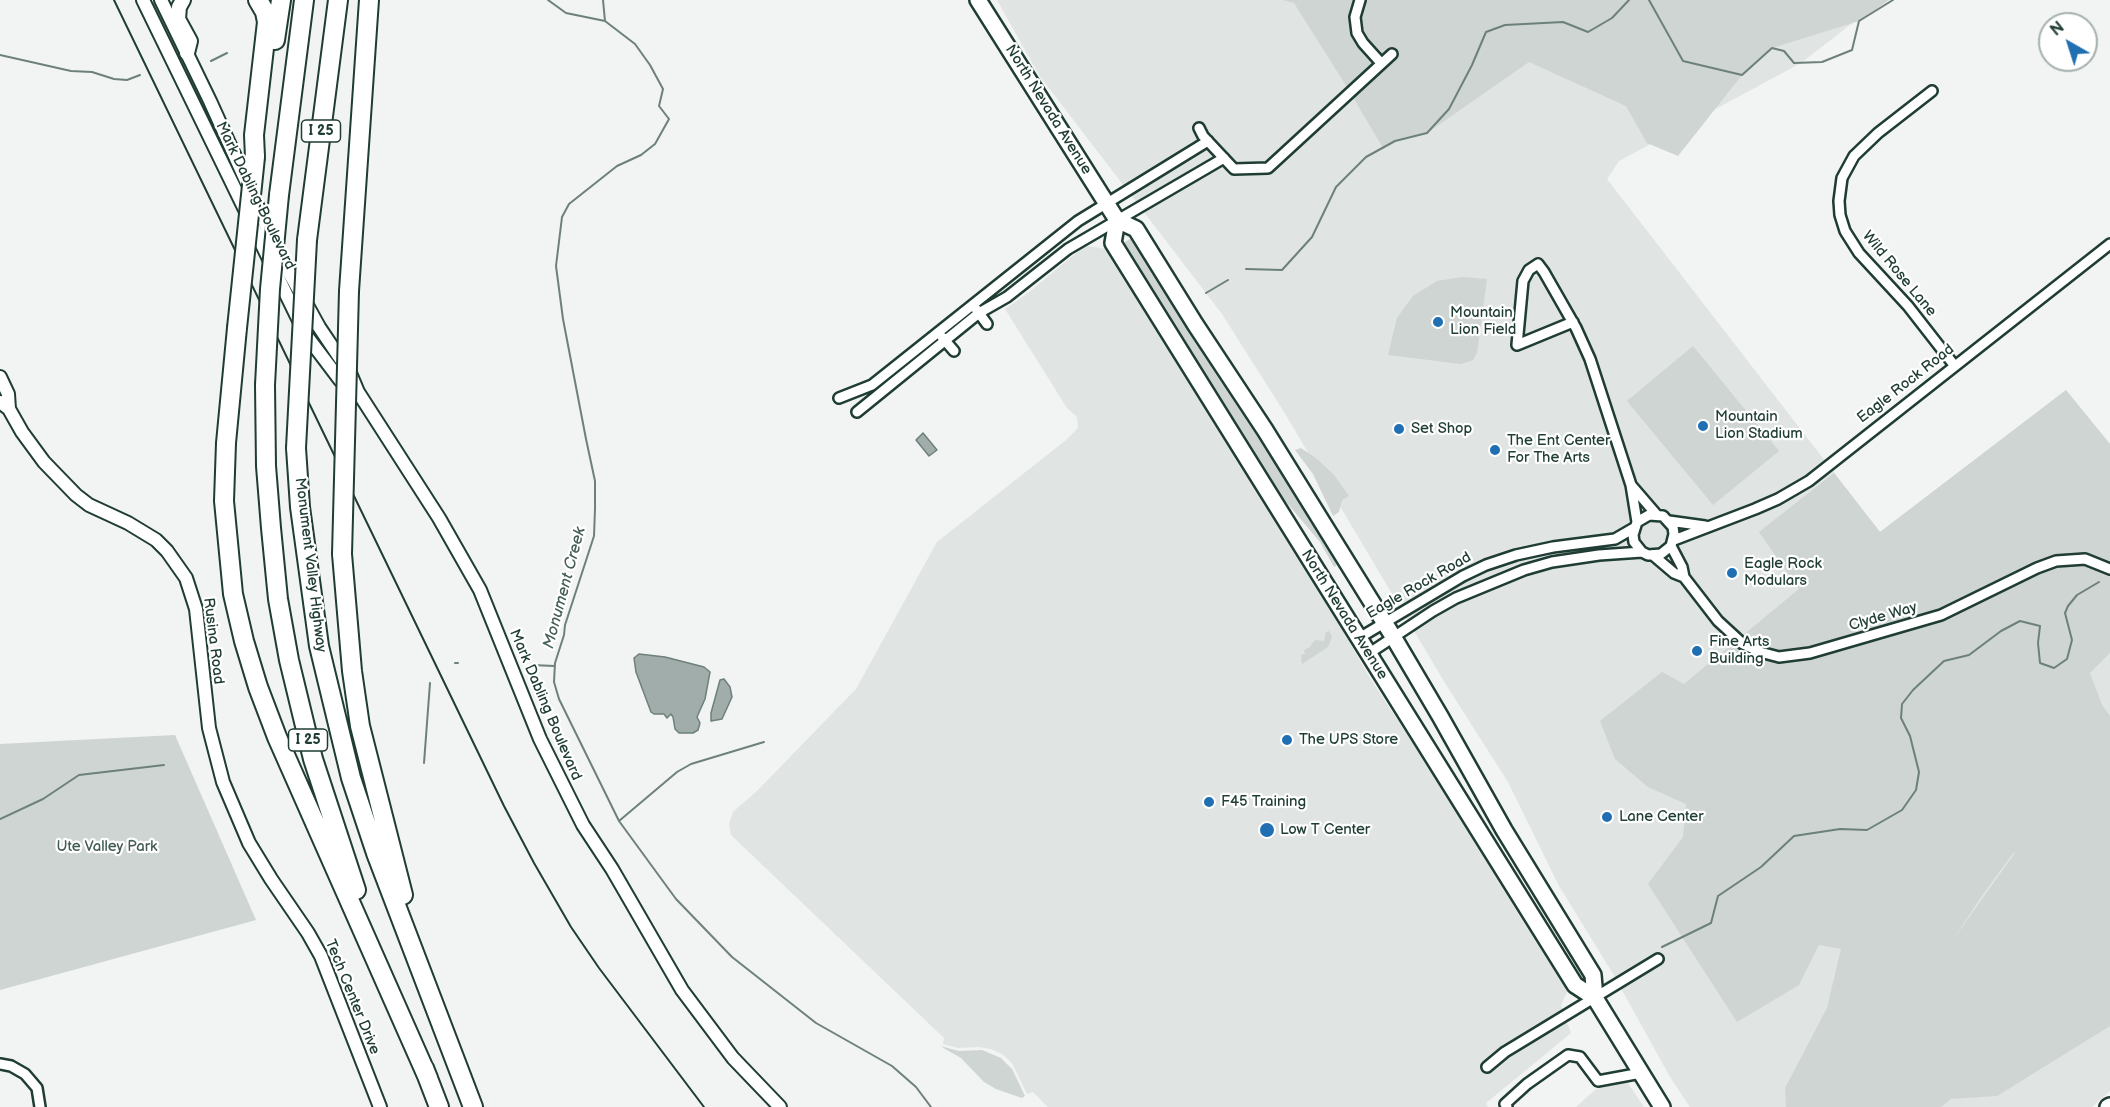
<!DOCTYPE html>
<html>
<head>
<meta charset="utf-8">
<style>
  body { margin:0 }
  #map { position:relative; width:2110px; height:1107px; overflow:hidden; background:#f2f3f3; font-family:"Balsamiq Sans",sans-serif }
  canvas { display:block }
  .north { position:absolute; left:2038px; top:12px; width:60px; height:60px; box-sizing:border-box; background:#fff; border:2px solid #a5b1ae; border-radius:50%; rotate:321deg; font-size:16px; font-weight:700; line-height:24px; text-align:center; color:#1f3d34 }
  .north::after { content:''; display:block; margin:auto; width:21px; height:27px; background:#1f6fb2; clip-path:polygon(50% 0,100% 100%,50% 72%,0 100%) }
</style>
</head>
<body>
<div id="map">
<canvas width="2110" height="1107"></canvas>
<div class="north">N</div>
</div>
<script>
const g = document.querySelector('canvas').getContext('2d');
g.lineJoin = 'round';
function paint(path, color) { g.fillStyle = color; g.fill(path, 'evenodd'); }
const shape = rows => new Path2D(rows.map(r => 'M' + r).join(''));
function stroke(path, color, width, dash) { g.strokeStyle = color; g.lineWidth = width; g.lineCap = dash ? 'butt' : 'round'; g.setLineDash(dash || []); g.stroke(path); }
function drawText(font, color, halo, rows, align = 'center') {
  g.font = font + ' "Balsamiq Sans",sans-serif'; g.lineWidth = 4.5; g.setLineDash([]); g.textBaseline = 'middle'; g.strokeStyle = halo; g.fillStyle = color; for (const [text, x, y, turn = 0] of rows) {
    g.save(); g.translate(x, y); g.rotate((+turn || 0) * Math.PI / 180); g.textAlign = isNaN(turn) ? turn : align; if (halo) g.strokeText(text, 0, 0); g.fillText(text, 0, 0); g.restore();
  }
}
paint(shape([
  [997,0,1882,0,1801,63,1619,161,1607,179,1880,532,2066,390,2110,444,2110,1091,2092,1107,1690,1107,1670,1077,1612,972,1559,886,1508,782,1445,683,1284,412,1222,314,1039,75],
  [1088,246,1106,249,1109,254,1340,626,1370,678,1440,785,1564,985,1567,992,1561,1005,1571,1033,1486,1103,1488,1107,1048,1107,1033,1092,1027,1094,1012,1063,1002,1054,991,1049,979,1047,958,1048,943,1044,944,1038,731,835,729,824,733,812,758,790,856,689,937,542,1066,440,1078,428,1077,417,1067,408,1005,309,1028,293,1081,249],
  [1627,1082,1644,1107,1576,1107,1596,1089]
]), '#e0e4e3');
paint(shape([
  [1283,0,1889,0,1859,21,1772,48,1742,75,1678,156,1647,143,1626,106,1529,62,1427,133,1395,141,1383,148,1350,92,1294,3],
  [1130,239,1134,242,1178,313,1200,341,1338,564,1334,567,1320,542,1276,490,1260,465,1125,244,1125,242],
  [1462,277,1487,279,1477,353,1473,360,1461,364,1388,355,1397,318,1413,296,1437,281],
  [1693,346,1779,451,1713,505,1627,401],
  [2066,390,2110,444,2110,653,2090,673,2102,705,2110,716,2110,1026,1997,1096,1951,1099,1941,1107,1786,1107,1785,1088,1827,1008,1841,949,1819,945,1799,985,1737,1022,1648,884,1683,837,1686,804,1648,787,1615,759,1600,721,1662,672,1684,684,1799,589,1759,532,1834,473,1880,532],
  [2014,852,2015,853,1952,941,1981,897],
  [1301,448,1317,459,1334,475,1349,496,1342,500,1339,512,1333,516,1313,474,1295,450],
  [1329,631,1332,637,1328,647,1302,664,1301,655,1305,654,1304,650,1310,647,1315,640,1324,641,1326,632],
  [175,735,256,920,0,990,0,744],
  [940,1046,959,1051,982,1050,1001,1058,1012,1069,1025,1096,1022,1098,996,1089,984,1082,961,1058]
]), '#ced5d3');
const water = shape([
  [923,433,937,450,929,456,916,440,923,433],
  [639,654,665,657,704,667,710,672,705,699,697,717,700,723,698,730,693,733,679,733,675,729,673,717,671,714,667,718,664,714,654,714,651,712,636,672,634,658,639,654],
  [724,679,730,687,732,697,722,719,711,721,711,713,720,680,724,679]
]);
paint(water, '#a1adaa');
stroke(water, '#6d807b', 1.5);
stroke(shape([
  [548,0,566,13,605,21],
  [603,0,605,21,635,44,650,65,663,89,659,106,669,119,655,144,641,155,617,166,569,204,562,217,556,266,563,319,586,439,595,481,595,509,594,536,565,625,564,635,555,663,554,682,559,699,619,821,676,899,732,957,816,1023,892,1066,916,1087,931,1107],
  [1649,0,1683,61,1742,75,1772,48,1784,51,1794,63,1822,62,1852,50,1859,21,1893,0],
  [0,55,71,71,92,72,114,79,127,80,140,75],
  [211,61,227,53],
  [1246,269,1282,270,1312,237,1336,187,1366,157,1395,141,1427,133,1449,109,1472,65,1486,32,1505,25,1563,22,1588,32,1612,18,1629,0],
  [1206,293,1228,280],
  [455,663,458,663],
  [531,665,555,666],
  [424,763,430,683],
  [0,819,43,799,79,775,164,765],
  [619,821,677,772,691,764,764,742],
  [1662,947,1711,923,1718,896,1761,867,1794,836,1840,829,1867,830,1902,810,1916,790,1919,772,1910,736,1901,718,1902,704,1913,690,1944,661,1969,655,2001,631,2020,621,2040,626,2038,643,2040,663,2054,668,2067,659,2072,640,2065,613,2068,606,2077,595,2099,582]
]), '#6d807b', 2);
const minor = shape([
  [1360,0,1355,17,1357,33,1363,43,1381,63],
  [1932,91,1878,133,1854,156,1842,178,1839,201,1840,215,1845,231,1859,253,1908,306,1954,365],
  [1199,128,1203,136,1234,169,1268,168,1392,54],
  [976,309,987,324],
  [1573,322,1517,345,1523,281,1529,270,1538,264,1544,272,1576,328,1590,359,1631,485,1637,522],
  [942,337,954,351],
  [839,398,872,385,1078,221,1208,141],
  [857,412,979,313,1007,297,1068,249,1224,158],
  [1631,485,1656,514],
  [1669,521,1705,526],
  [1674,540,1755,509,1778,499,1809,481,2110,244],
  [1671,546,1682,567,1684,577],
  [1654,556,1674,573,1684,577,1718,621,1743,644,1760,652,1779,657,1810,653,1941,615,2037,568,2056,561,2085,559,2110,569],
  [1359,638,1463,576,1486,565,1516,555,1553,547,1615,539,1634,528],
  [1368,654,1433,611,1456,598,1524,570,1552,562,1599,555,1642,552,1648,555,1661,554,1671,546,1674,534,1673,527,1663,516,1649,515,1637,522,1633,535,1634,542,1642,552],
  [0,1064,11,1066,25,1074,37,1088,40,1107],
  [1487,1067,1505,1052,1658,959],
  [1507,1107,1505,1104,1527,1084,1568,1055,1580,1057,1598,1081,1641,1073]
]);
const tertiary = shape([
  [143,0,306,335,340,380,348,386],
  [161,0,210,101,280,256,319,327,350,373,358,392,439,518,480,590,540,739,583,825,612,869,682,990,733,1058,780,1107],
  [0,377,8,394,9,409],
  [0,402,9,409,22,432,44,462,76,495,89,505,128,523,156,540,167,551,186,578,196,609,209,728,223,782,249,843,271,879,308,933,321,956,380,1107]
]);
const secondary = shape([
  [183,0,179,7,178,19,190,41,187,53]
]);
const primary = shape([
  [978,0,1117,220,1136,229,1195,324,1265,430,1394,638,1440,716,1504,830,1593,975,1595,998],
  [1117,220,1113,243,1575,985,1595,998,1662,1107],
  [2108,1107,2110,1106]
]);
const motorway = shape([
  [275,40,281,0],
  [255,157,254,135,267,22,265,12,258,0],
  [279,195,304,0],
  [307,240,338,0],
  [349,291,369,0],
  [237,328,226,443,224,501,233,594,244,641,258,687,277,737,428,1078],
  [265,385,266,466,271,528,278,599,289,660,313,759,356,890],
  [296,448,300,507,319,646,351,778,376,853,473,1107],
  [342,554,352,671,360,726,403,895],
  [424,1068,439,1107]
]);
stroke(minor, '#1f3d34', 14);
stroke(tertiary, '#1f3d34', 16);
stroke(secondary, '#1f3d34', 18);
stroke(primary, '#1f3d34', 20);
stroke(motorway, '#1f3d34', 22);
stroke(minor, '#fff', 9);
stroke(tertiary, '#fff', 12);
stroke(secondary, '#fff', 14);
stroke(primary, '#fff', 15);
stroke(motorway, '#fff', 18);
stroke(shape([
  [114,0,504,806,534,863,571,927,599,968,704,1107]
]), '#1f3d34', 2);
const motorwayBridge = shape([
  [237,328,255,157],
  [265,385,270,289,279,195],
  [296,448,307,240],
  [342,554,349,291]
]);
stroke(motorwayBridge, '#1f3d34', 22, []);
stroke(motorwayBridge, '#fff', 18);
for (const [x, y, r, color] of [
  [1438,322,6,"#1f6fb2"],
  [1703,426,6,"#1f6fb2"],
  [1399,429,6,"#1f6fb2"],
  [1495,450,6,"#1f6fb2"],
  [1732,573,6,"#1f6fb2"],
  [1697,651,6,"#1f6fb2"],
  [1287,740,6,"#1f6fb2"],
  [1209,802,6,"#1f6fb2"],
  [1607,817,6,"#1f6fb2"],
  [1267,830,8,"#1f6fb2"]
]) { const dot = new Path2D(); dot.arc(x, y, r, 0, 2 * Math.PI); g.fillStyle = color; g.fill(dot); stroke(dot, '#fff', 2); }
for (const [x, y, w] of [
  [321,131,39],
  [308,740,39]
]) { const box = new Path2D(); box.roundRect(x - w / 2, y - 11, w, 22, 4.5); g.fillStyle = '#fff'; g.fill(box); stroke(box, '#1f3d34', 1.5); }
drawText('bold 14px', '#1f3d34', null, [
  ["I 25",321,131],
  ["I 25",308,740]
]);
drawText('15px', '#1f3d34', '#fff', [
  ["North Nevada Avenue",1048,110,58],
  ["Mark Dabling Boulevard",255,196,64],
  ["Wild Rose Lane",1899,274,50],
  ["Eagle Rock Road",1906,384,-38],
  ["Monument Valley Highway",310,565,83],
  ["Eagle Rock Road",1419,586,-30],
  ["North Nevada Avenue",1344,615,58],
  ["Clyde Way",1883,617,-16],
  ["Rusina Road",213,641,83],
  ["Mark Dabling Boulevard",545,705,67],
  ["Tech Center Drive",352,997,68]
]);
drawText('15px', '#1f3d34', '#fff', [
  ["Mountain",1450,313],
  ["Lion Field",1450,330],
  ["Mountain",1715,417],
  ["Lion Stadium",1715,434],
  ["Set Shop",1411,429],
  ["The Ent Center",1507,441],
  ["For The Arts",1507,458],
  ["Eagle Rock",1744,564],
  ["Modulars",1744,581],
  ["Fine Arts",1709,642],
  ["Building",1709,659],
  ["The UPS Store",1299,740],
  ["F45 Training",1221,802],
  ["Lane Center",1619,817],
  ["Low T Center",1280,830]
], 'left');
drawText('15px', '#425b54', '#fff', [
  ["Ute Valley Park",107,847]
]);
drawText('italic 16px', '#465f57', '#fff', [
  ["Monument Creek",565,588,-75]
]);
</script>
</body>
</html>
